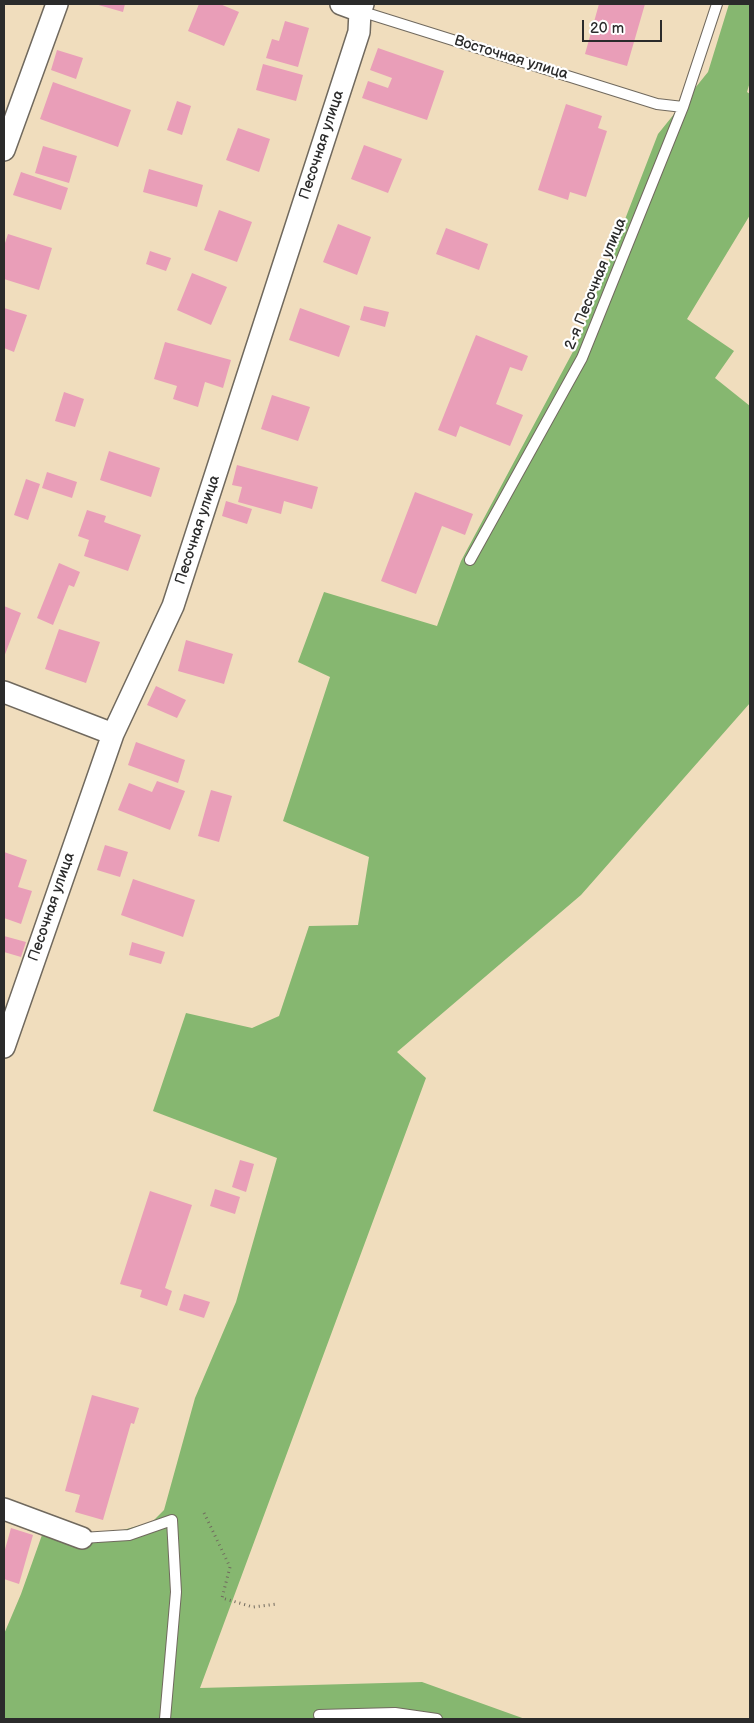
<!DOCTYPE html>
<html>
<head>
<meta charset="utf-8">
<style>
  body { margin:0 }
  #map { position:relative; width:754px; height:1723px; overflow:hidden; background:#f0ddbd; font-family:"Balsamiq Sans",sans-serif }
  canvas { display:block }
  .frame { position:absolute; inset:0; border:5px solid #2b2b2b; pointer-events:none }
  .scale { position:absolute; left:582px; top:20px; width:80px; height:22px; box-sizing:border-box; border:2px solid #2b2b2b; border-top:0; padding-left:6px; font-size:15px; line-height:18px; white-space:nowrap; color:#2b2b2b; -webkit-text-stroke:4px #fff; paint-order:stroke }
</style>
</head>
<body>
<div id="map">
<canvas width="754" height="1723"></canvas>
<div class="frame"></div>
<div class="scale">20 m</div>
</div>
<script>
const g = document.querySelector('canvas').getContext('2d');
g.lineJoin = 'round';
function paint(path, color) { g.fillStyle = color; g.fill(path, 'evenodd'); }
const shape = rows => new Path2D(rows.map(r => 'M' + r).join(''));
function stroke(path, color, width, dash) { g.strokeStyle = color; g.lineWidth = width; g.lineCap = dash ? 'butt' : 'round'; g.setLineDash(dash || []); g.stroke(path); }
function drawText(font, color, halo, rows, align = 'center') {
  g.font = font + ' "Balsamiq Sans",sans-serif'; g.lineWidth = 4.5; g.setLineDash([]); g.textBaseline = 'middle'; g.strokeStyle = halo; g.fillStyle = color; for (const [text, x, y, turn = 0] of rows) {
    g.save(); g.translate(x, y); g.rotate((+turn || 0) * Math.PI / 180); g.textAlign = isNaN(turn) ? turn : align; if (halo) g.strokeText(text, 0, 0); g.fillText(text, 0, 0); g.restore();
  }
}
paint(shape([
  [729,4,750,4,750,82,747,92,750,94,750,215,687,319,734,351,715,378,750,406,750,703,581,895,397,1052,426,1078,200,1688,422,1682,525,1719,4,1719,4,1634,21,1594,42,1535,94,1538,152,1522,164,1510,195,1398,236,1302,277,1158,153,1111,186,1013,252,1028,279,1016,309,926,358,925,369,857,283,821,330,677,298,662,324,592,437,626,461,561,576,346,658,134,708,72]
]), '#86b770');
paint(shape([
  [95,4,125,4,123,12],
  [199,4,220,4,239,12,224,46,188,31],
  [599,4,645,4,627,66,585,54],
  [285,21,309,28,298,67,266,58,272,39,279,41],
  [378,48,444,71,427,120,362,98,368,81,388,88,392,78,370,70],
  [57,50,83,58,76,79,51,70],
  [263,64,303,75,296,101,256,90],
  [53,82,131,110,118,147,40,119],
  [177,101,191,106,182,135,167,130],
  [566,104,602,116,598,128,607,131,586,197,570,192,568,200,538,190],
  [238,128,270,139,259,172,226,160],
  [364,145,402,159,388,193,351,179],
  [43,146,77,156,69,183,35,173],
  [149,169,203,185,197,207,143,192],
  [21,172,68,188,61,210,13,195],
  [219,210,252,222,237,262,204,250],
  [338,224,371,237,357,275,323,262],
  [446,228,488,244,479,270,436,254],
  [8,234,52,248,39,290,4,279,4,246],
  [150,251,171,258,166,271,146,264],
  [192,273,227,287,211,325,177,310],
  [364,306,389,312,385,327,360,320],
  [4,308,27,315,14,352,4,348],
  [300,308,350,326,339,357,289,340],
  [476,335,528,356,522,371,510,367,496,404,523,415,510,446,460,426,456,437,438,430],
  [165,342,231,360,223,388,205,382,198,407,173,399,177,386,154,379],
  [64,392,84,399,75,427,55,421],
  [272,395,310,407,298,441,261,429],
  [109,451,160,468,151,497,100,480],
  [237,465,318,487,312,509,284,501,281,514,238,502,242,487,232,485],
  [47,472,77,482,72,498,42,488],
  [26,479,40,484,28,520,14,515],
  [415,492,473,514,465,535,442,526,416,594,381,581],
  [226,501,252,509,247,524,222,516],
  [87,510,106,516,104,522,141,535,128,571,84,556,89,540,78,536],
  [59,563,80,572,74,587,69,585,53,625,37,618],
  [4,606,21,613,4,657],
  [59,629,100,642,86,683,45,669],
  [186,640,233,654,224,684,178,671],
  [156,686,186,700,177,718,147,705],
  [136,742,185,760,178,783,128,765],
  [157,781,185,791,170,830,118,810,129,783,152,792],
  [211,790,232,796,219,842,198,836],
  [105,845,128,852,120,877,97,870],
  [4,852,27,860,18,887,32,891,21,924,4,918],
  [133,879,195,900,183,937,121,915],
  [4,936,26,942,21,957,4,952],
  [132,942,165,952,161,964,129,955],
  [240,1160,254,1164,246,1192,232,1187],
  [215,1189,240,1197,235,1214,210,1206],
  [150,1191,192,1205,165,1288,172,1291,167,1306,140,1297,142,1290,120,1284],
  [184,1294,210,1302,204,1318,179,1310],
  [92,1395,139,1408,134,1424,131,1423,103,1520,75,1512,80,1495,65,1491],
  [11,1528,33,1535,19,1584,4,1579,4,1553]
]), '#e99eb8');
const lane = shape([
  [360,11,657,104,683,107],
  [470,560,582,358,683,107,717,4],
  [82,1538,129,1535,172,1520,176,1592,165,1719],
  [319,1715,395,1713,437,1719]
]);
const street = shape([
  [341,4,360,11],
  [4,150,57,4],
  [4,692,113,734],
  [4,1047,113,734,173,606,359,32,360,11,363,4],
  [4,1509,82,1538]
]);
stroke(lane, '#70695e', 12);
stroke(street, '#70695e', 24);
stroke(shape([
  [204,1513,230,1567,222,1598,253,1607,277,1604]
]), '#70695e', 3, [1, 4]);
stroke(lane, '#fff', 10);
stroke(street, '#fff', 21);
drawText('15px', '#2b2b2b', '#fff', [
  ["Восточная улица",511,58,17],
  ["Песочная улица",322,145,-72],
  ["2-я Песочная улица",596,284,-68],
  ["Песочная улица",198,530,-72],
  ["Песочная улица",52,907,-71]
]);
</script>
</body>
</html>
